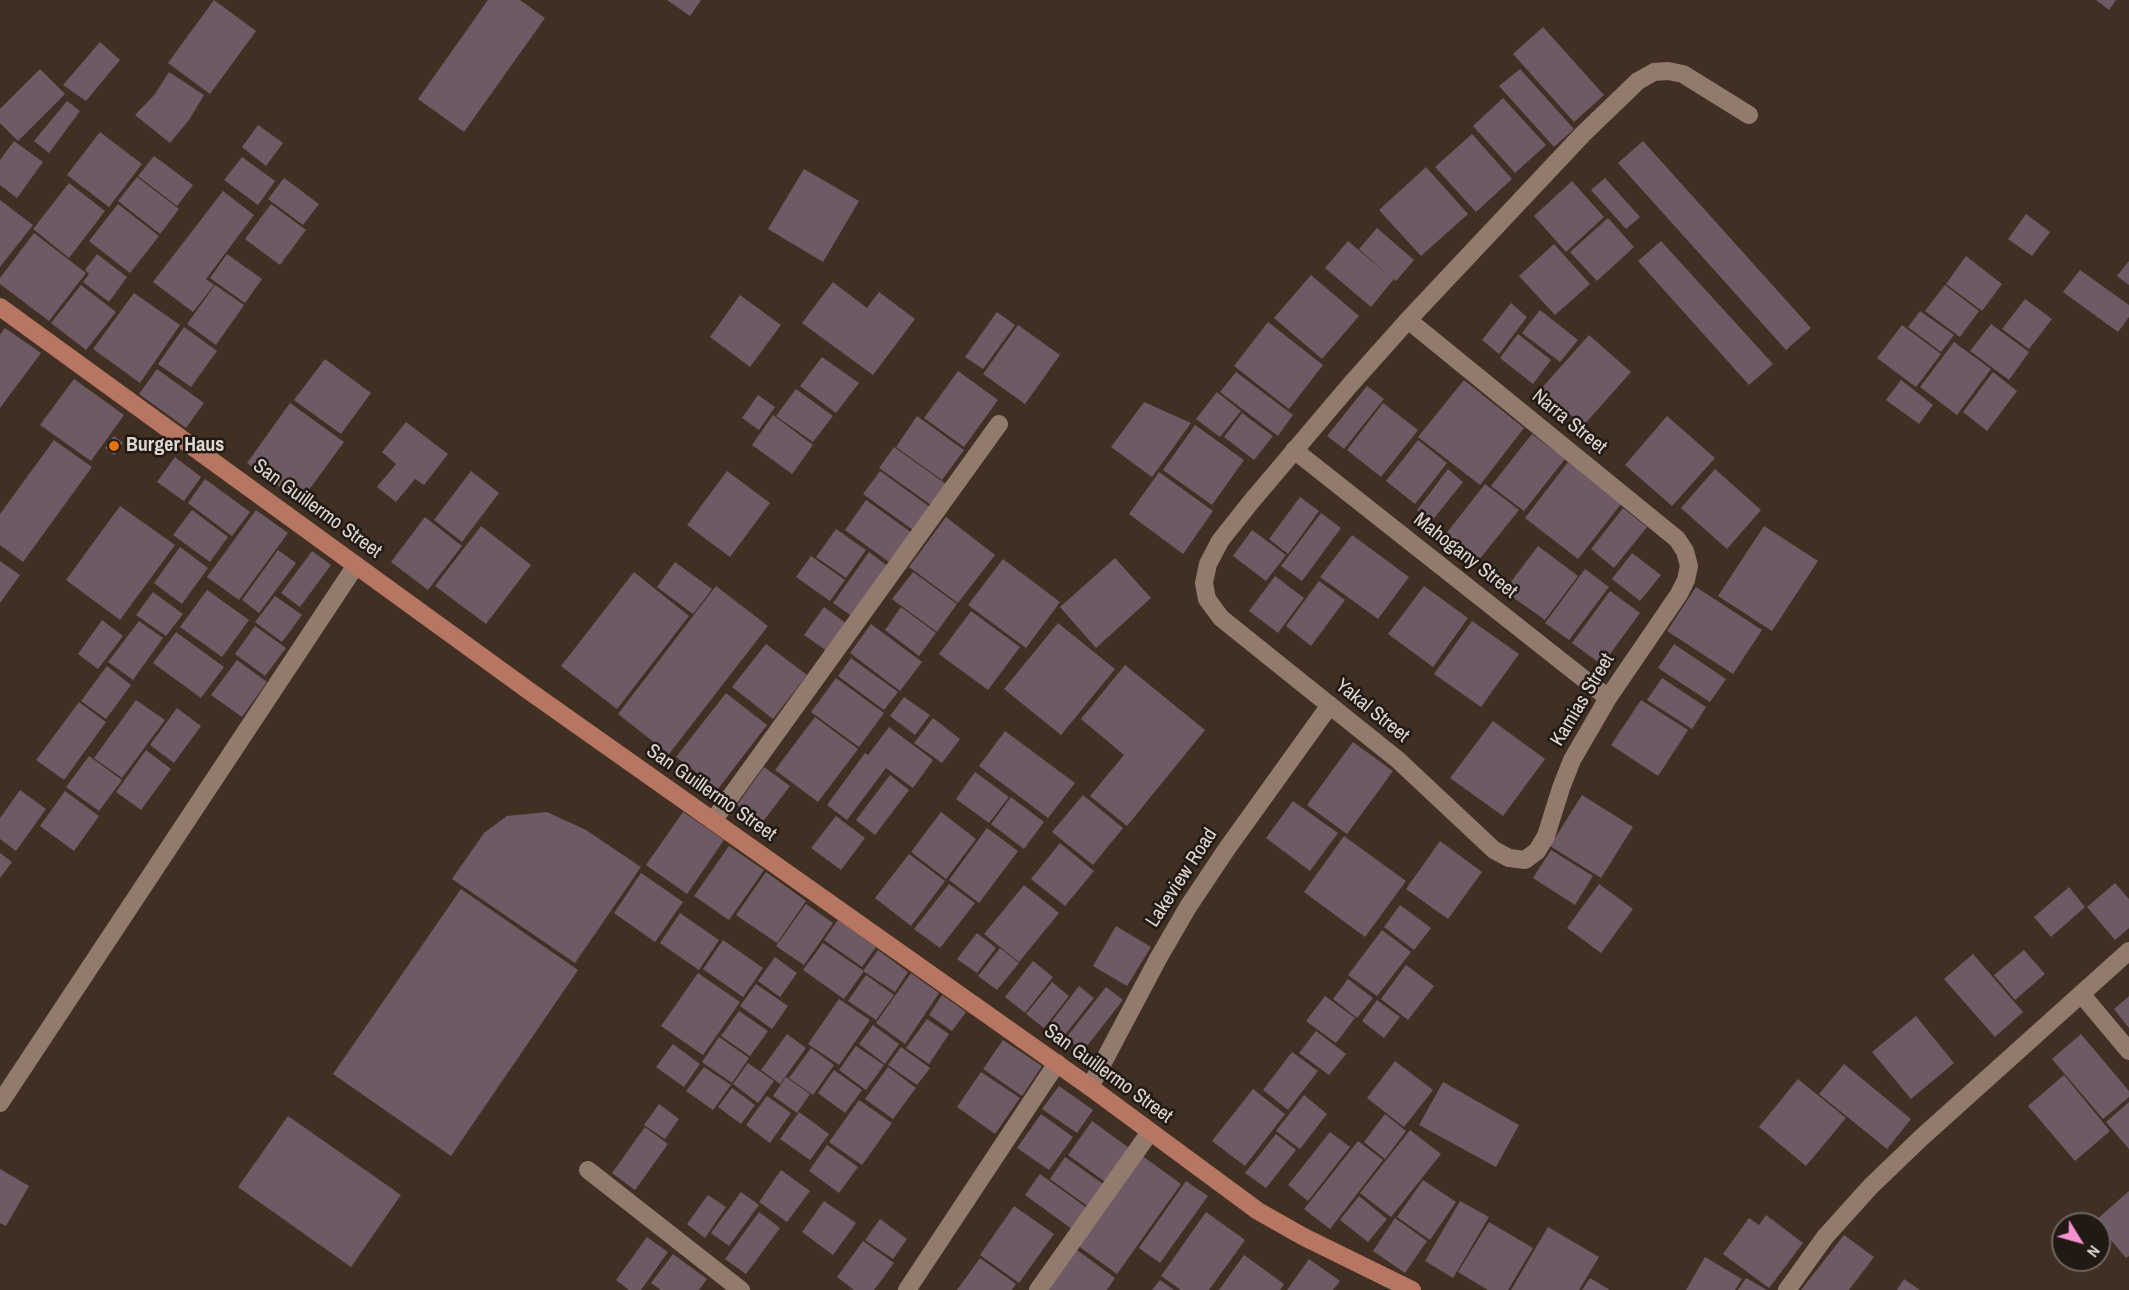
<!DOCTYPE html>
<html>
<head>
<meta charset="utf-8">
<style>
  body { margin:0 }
  #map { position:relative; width:2129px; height:1290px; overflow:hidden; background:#402f23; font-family:"Archivo Narrow",sans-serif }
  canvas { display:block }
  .north { position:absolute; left:2051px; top:1212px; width:60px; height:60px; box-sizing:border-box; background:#211914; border:2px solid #6e655f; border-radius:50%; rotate:127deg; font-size:16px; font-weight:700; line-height:24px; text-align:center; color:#e1d6cf }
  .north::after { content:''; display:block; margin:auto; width:21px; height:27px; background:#f690cf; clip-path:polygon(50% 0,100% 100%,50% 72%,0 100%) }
</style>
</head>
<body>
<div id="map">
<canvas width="2129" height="1290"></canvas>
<div class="north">N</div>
</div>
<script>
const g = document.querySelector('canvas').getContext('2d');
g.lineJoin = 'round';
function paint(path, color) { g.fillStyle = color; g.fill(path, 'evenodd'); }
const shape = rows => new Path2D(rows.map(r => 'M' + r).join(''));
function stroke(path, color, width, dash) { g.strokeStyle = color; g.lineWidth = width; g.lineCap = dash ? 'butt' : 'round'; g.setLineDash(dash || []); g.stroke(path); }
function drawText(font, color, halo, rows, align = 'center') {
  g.font = font + ' "Archivo Narrow",sans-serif'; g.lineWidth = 5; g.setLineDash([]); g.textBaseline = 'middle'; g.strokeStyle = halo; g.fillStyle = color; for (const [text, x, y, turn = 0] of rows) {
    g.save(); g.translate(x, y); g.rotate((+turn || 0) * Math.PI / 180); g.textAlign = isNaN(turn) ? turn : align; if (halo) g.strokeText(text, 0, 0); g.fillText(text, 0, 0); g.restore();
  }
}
paint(shape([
  [214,0,256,31,210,94,168,63],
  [488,0,520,0,545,18,464,132,418,99],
  [667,0,701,0,690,16],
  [2096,0,2116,0,2109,10],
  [1543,27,1604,95,1574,122,1513,54],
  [100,42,120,60,86,101,63,85],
  [40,69,65,94,18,141,0,123,0,109],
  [1520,69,1574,129,1554,147,1499,86],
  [169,72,204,95,189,120,170,143,135,115,155,94],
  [1503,98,1546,145,1515,173,1473,126],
  [67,101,80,111,49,153,34,141],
  [258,125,283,143,266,166,242,147],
  [100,132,142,164,109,207,67,175],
  [1472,134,1512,179,1476,212,1435,167],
  [14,141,43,162,17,198,0,185,0,160],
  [1643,141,1811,328,1786,350,1618,163],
  [154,156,193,185,177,206,138,176],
  [242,157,275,181,258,205,224,180],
  [1426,167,1468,214,1421,256,1379,210],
  [804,169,859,201,823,262,768,229],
  [137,177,179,209,160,234,118,201],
  [284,178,319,204,303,225,268,199],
  [1605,178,1640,217,1626,229,1591,190],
  [1572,181,1604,217,1566,252,1534,216],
  [69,183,105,211,69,258,33,229],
  [223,191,254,215,206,279,214,285,193,312,153,282],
  [0,200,33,225,0,267],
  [118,204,159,236,130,273,89,241],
  [271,204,306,230,280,265,245,239],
  [2026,214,2050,232,2032,256,2008,239],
  [1608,218,1634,247,1597,281,1570,252],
  [1377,228,1414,260,1396,281,1394,279,1371,307,1325,268,1348,241,1388,275,1359,249],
  [34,233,86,273,49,321,0,284,0,278],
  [1661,241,1773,364,1749,385,1638,261],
  [1554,244,1590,284,1555,315,1519,276],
  [97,254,127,277,109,302,83,282,89,274,85,270],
  [227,254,262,279,245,303,210,278],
  [1966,256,2002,284,1982,311,1946,284],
  [2129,261,2129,285,2117,276],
  [2080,270,2129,305,2129,317,2118,332,2063,292],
  [1311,275,1359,316,1322,359,1274,318],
  [833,282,867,308,879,292,915,319,873,375,802,323],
  [81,285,116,312,86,350,51,323],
  [215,285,244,305,216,345,187,324],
  [1945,285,1979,311,1960,337,1925,311],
  [134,293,180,325,140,383,93,349],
  [740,295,781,325,750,367,710,337],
  [2025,299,2052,319,2029,349,2002,329],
  [1511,303,1527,317,1499,354,1482,340],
  [1540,310,1578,340,1560,362,1522,333],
  [1920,311,1954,335,1941,352,1908,327],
  [997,312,1015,325,983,369,965,357],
  [1268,322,1323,365,1289,409,1234,366],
  [1991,324,2029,352,2009,380,1970,351],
  [1018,325,1060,355,1025,404,983,374],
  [1902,325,1941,354,1916,387,1877,358],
  [184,327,217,351,191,387,158,364],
  [5,328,41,353,0,408,0,335],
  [1518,334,1551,360,1533,384,1500,358],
  [1589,335,1631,372,1583,426,1541,389],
  [1954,342,1991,369,1957,415,1920,387],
  [822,357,859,383,836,413,800,386],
  [325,359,371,393,341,434,294,400],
  [157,369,204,403,186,428,139,394],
  [958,371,998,400,964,447,924,418],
  [1236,372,1293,415,1278,436,1220,392],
  [1993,372,2017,391,1987,431,1963,412],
  [74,379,124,415,91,461,40,425],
  [1464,380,1524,428,1480,485,1418,437],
  [1901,380,1933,405,1919,424,1886,400],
  [1367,386,1384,399,1344,449,1327,436],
  [796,389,833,416,813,442,776,416],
  [1217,392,1241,411,1220,437,1196,419],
  [758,395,775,407,759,430,742,418],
  [1144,402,1191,423,1152,477,1111,447],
  [290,403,344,442,300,502,247,463],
  [1383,403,1418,430,1381,477,1347,450],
  [1242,413,1273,436,1254,460,1224,437],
  [773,415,813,445,792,474,752,445],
  [917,416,964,450,942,480,896,447],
  [1667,416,1715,458,1672,506,1625,465],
  [406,422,448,454,424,485,415,479,396,502,377,487,396,464,382,452],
  [1195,425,1244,460,1212,505,1163,470],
  [1532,434,1565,459,1524,511,1491,486],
  [114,436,123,443,114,455,105,448],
  [54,440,92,467,23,562,0,545,0,514],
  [1418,440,1447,463,1415,504,1386,481],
  [894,447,946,484,931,505,879,468],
  [175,457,201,477,184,501,157,482],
  [1568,462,1621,504,1578,559,1525,518],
  [1448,469,1463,482,1431,522,1417,510],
  [1715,469,1761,510,1727,549,1681,508],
  [471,471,499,493,462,542,434,520],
  [727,471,770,503,730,557,687,525],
  [880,471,930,507,913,530,863,494],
  [1159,472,1213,511,1183,554,1129,514],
  [205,479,250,512,232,536,188,503],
  [1485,484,1519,510,1478,561,1445,535],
  [1300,497,1319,511,1288,554,1269,539],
  [866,500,911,532,889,562,845,530],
  [120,506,175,545,120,620,66,580],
  [1623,508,1647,527,1614,568,1591,549],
  [192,510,228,537,210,562,173,535],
  [256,510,288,533,239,600,207,577],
  [1321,513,1341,528,1302,581,1281,566],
  [425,517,462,546,428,590,391,562],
  [946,517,995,555,958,603,909,567],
  [481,526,531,565,486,624,435,586],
  [1764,526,1818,561,1772,631,1718,596],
  [836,529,866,550,846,578,816,557],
  [1252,530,1286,555,1266,581,1233,556],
  [1352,535,1409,577,1378,619,1320,577],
  [1538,546,1578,576,1545,620,1504,591],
  [180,547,208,568,182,604,154,583],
  [278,550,296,563,259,613,242,600],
  [312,551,331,565,300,607,281,593],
  [869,552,889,567,853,617,833,603],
  [1632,553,1661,575,1640,601,1612,579],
  [811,556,845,580,830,601,796,577],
  [1115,558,1151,598,1096,648,1060,607],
  [1003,559,1060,602,1026,648,968,605],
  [0,561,20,575,0,603],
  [675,562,712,589,693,614,657,587],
  [1585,569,1609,587,1569,640,1545,623],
  [634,572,689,616,617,709,561,666],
  [913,572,957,604,937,632,892,599],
  [1275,576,1304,598,1278,633,1249,611],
  [1319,581,1345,600,1311,646,1286,626],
  [716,586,768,626,669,754,618,714],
  [1424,586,1468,618,1433,667,1388,634],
  [1696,587,1762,630,1733,674,1667,631],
  [207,590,249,620,222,657,180,627],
  [1610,591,1640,613,1602,665,1572,643],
  [153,592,183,614,166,636,136,615],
  [275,596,302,615,282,642,255,622],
  [824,607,847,624,827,651,804,635],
  [901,607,936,633,919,656,885,630],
  [971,611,1020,647,988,690,939,654],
  [102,620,123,636,98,669,78,654],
  [139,621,163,638,133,680,108,662],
  [1472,621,1519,654,1481,707,1434,674],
  [1058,623,1115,669,1061,735,1004,689],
  [871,624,922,662,900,691,850,653],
  [255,626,286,648,265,676,235,654],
  [176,632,224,667,201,698,153,663],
  [766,644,807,675,773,719,732,687],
  [1674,644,1726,679,1710,702,1658,668],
  [851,658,898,692,884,710,838,676],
  [237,660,267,682,242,717,211,695],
  [1125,665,1205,730,1127,826,1090,796,1124,755,1081,719],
  [107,666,131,685,106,719,81,701],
  [836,678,884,713,859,747,811,712],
  [1662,678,1706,707,1692,729,1647,700],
  [726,693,767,725,718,789,676,757],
  [904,697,930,715,915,735,890,716],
  [136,700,165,720,122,778,94,758],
  [1641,700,1688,730,1658,776,1611,745],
  [79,702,106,722,64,780,36,760],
  [177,708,201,726,174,763,150,745],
  [815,717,858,749,818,802,775,770],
  [933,718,960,739,942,763,914,743],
  [1493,721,1545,759,1503,816,1450,778],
  [889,727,933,760,913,788,886,768,847,820,827,805,865,753,868,755],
  [1005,731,1075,783,1048,818,979,766],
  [1353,742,1393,771,1347,834,1307,805],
  [146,750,171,769,141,810,116,792],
  [89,756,122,780,99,811,66,787],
  [764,767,790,786,762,823,737,805],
  [975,772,1009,797,989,823,956,799],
  [890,775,909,790,875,835,856,820],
  [20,790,46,809,16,851,0,839,0,818],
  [65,791,99,816,74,851,40,826],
  [1083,795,1123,828,1093,865,1052,832],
  [1582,795,1633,827,1601,878,1550,846],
  [1011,797,1044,822,1024,849,991,824],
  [1293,801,1338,833,1310,871,1266,838],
  [547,812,586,830,641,867,575,963,452,879,484,833,507,816],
  [683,812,724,840,687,894,646,865],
  [941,812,976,839,946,879,911,852],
  [836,816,865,838,841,870,811,848],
  [987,828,1018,851,979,903,949,880],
  [1344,836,1406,881,1365,937,1304,892],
  [1440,841,1482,872,1448,919,1406,889],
  [1060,843,1094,871,1065,906,1031,879],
  [729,846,764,870,729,920,694,896],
  [1551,850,1593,876,1575,905,1533,878],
  [0,853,12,862,0,878],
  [909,854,945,881,911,926,875,898],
  [766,872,806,901,777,943,736,915],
  [641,873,683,902,655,942,614,913],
  [2115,883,2129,899,2129,928,2115,940,2087,907],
  [949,884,975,903,940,948,914,929],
  [1599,884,1633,909,1601,953,1567,928],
  [1024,885,1059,913,1019,962,984,934],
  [2069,887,2085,907,2051,937,2034,917],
  [461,889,578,970,451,1156,333,1074],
  [806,904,833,923,804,965,776,946],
  [1400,905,1431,928,1414,950,1384,927],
  [680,913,719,940,699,970,660,943],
  [838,920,876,947,862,967,824,940],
  [1116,926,1151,947,1127,986,1093,966],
  [1382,930,1411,952,1377,996,1348,975],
  [977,933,996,948,977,973,957,959],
  [723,940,763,968,743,997,703,969],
  [823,943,864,971,844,999,803,970],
  [1000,948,1019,963,997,990,978,976],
  [878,950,908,972,895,992,863,971],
  [2024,950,2045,974,2015,1000,1994,975],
  [1973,954,2023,1012,1995,1037,1944,979],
  [775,957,797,973,780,997,758,981],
  [1033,961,1053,977,1025,1013,1005,997],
  [1406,965,1434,986,1408,1020,1381,999],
  [698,973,740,1002,703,1055,661,1026],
  [911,973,939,993,905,1044,876,1023],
  [866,975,894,995,876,1020,848,1001],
  [1348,979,1373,998,1357,1018,1333,999],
  [1052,982,1069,996,1044,1028,1026,1014],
  [756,984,788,1006,772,1029,740,1006],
  [1079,986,1094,998,1060,1041,1045,1030],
  [1106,987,1123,1000,1083,1051,1066,1038],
  [942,995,966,1012,952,1031,929,1015],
  [1325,996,1355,1018,1336,1043,1306,1021],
  [2129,996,2129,1028,2114,1009],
  [839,999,870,1020,839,1065,808,1044],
  [1377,1000,1400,1017,1384,1038,1362,1021],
  [739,1011,768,1031,750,1056,721,1036],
  [1916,1016,1954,1063,1911,1099,1872,1052],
  [927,1019,949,1034,929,1064,906,1048],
  [873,1025,899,1044,885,1064,859,1044],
  [1316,1031,1346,1054,1329,1075,1299,1053],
  [787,1034,806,1048,780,1084,761,1070],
  [2081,1034,2129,1091,2129,1097,2103,1119,2052,1059],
  [719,1037,749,1058,732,1083,702,1062],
  [1003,1040,1042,1066,1022,1096,983,1069],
  [673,1044,700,1064,684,1087,656,1067],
  [856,1046,884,1065,866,1090,839,1070],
  [901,1047,930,1068,917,1085,888,1065],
  [811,1048,834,1065,813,1095,789,1078],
  [1292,1052,1318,1071,1288,1110,1263,1090],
  [1395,1061,1433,1090,1404,1127,1367,1098],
  [748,1063,774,1081,758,1103,733,1084],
  [1844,1064,1911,1119,1887,1149,1819,1094],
  [704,1067,731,1085,713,1110,686,1091],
  [888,1067,916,1088,893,1119,865,1099],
  [834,1070,862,1090,845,1113,818,1093],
  [981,1072,1020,1098,995,1134,957,1107],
  [2064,1075,2110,1131,2075,1161,2028,1106],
  [786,1077,810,1094,797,1113,773,1096],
  [1798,1079,1846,1118,1806,1166,1759,1127],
  [1443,1082,1519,1125,1496,1167,1419,1125],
  [1059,1086,1093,1110,1077,1133,1042,1109],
  [732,1088,755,1105,741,1124,718,1107],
  [1253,1089,1285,1114,1245,1166,1212,1141],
  [1304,1095,1327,1114,1300,1149,1276,1131],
  [767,1096,791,1113,770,1143,746,1125],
  [859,1100,892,1123,862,1165,829,1142],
  [2129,1102,2129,1149,2106,1122],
  [659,1104,679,1119,665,1139,644,1125],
  [799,1112,829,1134,810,1160,780,1139],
  [1041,1114,1073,1137,1049,1170,1017,1148],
  [1385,1114,1406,1131,1385,1159,1364,1142],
  [288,1116,401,1195,351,1267,238,1187],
  [1092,1121,1132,1150,1108,1184,1068,1155],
  [645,1127,668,1144,635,1190,612,1173],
  [1410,1130,1441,1154,1391,1217,1360,1193],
  [1330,1132,1350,1147,1308,1201,1288,1185],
  [1276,1134,1296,1150,1266,1188,1245,1173],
  [1358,1141,1383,1160,1330,1229,1304,1209],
  [827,1145,858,1167,839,1193,809,1171],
  [1141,1155,1181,1184,1117,1274,1077,1245],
  [1065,1157,1106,1186,1090,1208,1050,1179],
  [0,1169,29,1186,6,1226,0,1223],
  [781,1170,810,1191,787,1222,759,1202],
  [1040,1174,1087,1208,1072,1229,1025,1195],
  [1423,1180,1456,1202,1430,1240,1397,1217],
  [1186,1181,1208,1196,1160,1263,1139,1248],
  [2129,1191,2129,1256,2126,1258,2095,1221],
  [741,1192,759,1205,729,1246,711,1233],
  [708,1195,726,1207,705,1238,687,1224],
  [1359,1196,1387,1219,1368,1242,1340,1220],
  [824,1201,856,1223,833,1255,802,1232],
  [1460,1201,1489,1217,1453,1278,1425,1261],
  [1014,1206,1054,1234,1019,1283,980,1255],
  [759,1212,780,1228,746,1274,725,1259],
  [1206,1212,1245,1240,1209,1290,1181,1290,1161,1276],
  [1766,1215,1803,1243,1769,1288,1723,1254,1749,1218,1759,1225],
  [1395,1218,1427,1241,1405,1273,1373,1251],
  [880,1219,907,1239,893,1259,865,1240],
  [1489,1222,1533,1248,1508,1290,1488,1290,1458,1272],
  [1548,1227,1599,1257,1579,1290,1511,1290],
  [1844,1235,1874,1257,1849,1290,1801,1290],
  [647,1237,668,1252,641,1290,629,1290,616,1280],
  [863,1241,894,1263,874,1290,854,1290,837,1277],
  [1073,1247,1115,1278,1107,1290,1042,1290],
  [673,1254,707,1279,699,1290,661,1290,651,1283],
  [1244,1255,1284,1284,1280,1290,1219,1290],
  [1705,1257,1742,1279,1735,1290,1686,1290],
  [980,1258,1016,1284,1012,1290,957,1290],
  [1309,1259,1340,1281,1333,1290,1287,1290],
  [1590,1278,1610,1290,1582,1290],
  [1746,1278,1767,1290,1738,1290],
  [1904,1279,1920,1290,1897,1290],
  [1160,1280,1174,1290,1152,1290]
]), '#6e5a65');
stroke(shape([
  [1408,320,1677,539,1685,551,1689,566,1686,580,1679,594,1608,698,1572,760,1561,788,1546,836,1537,851,1525,860,1509,858,1494,850,1398,760,1221,618,1207,599,1204,583,1208,564,1220,541,1250,503,1350,385,1408,320,1583,134,1638,81,1654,72,1668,71,1683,74,1749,115],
  [1294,450,1608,698],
  [713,821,999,424],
  [2082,995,2129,1051],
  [1090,1087,1159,957,1188,907,1226,850,1330,705],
  [0,1103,356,565],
  [588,1170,741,1290],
  [907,1290,1057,1063],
  [1038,1290,1150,1132],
  [1787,1290,1825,1237,1871,1186,1921,1138,2129,951]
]), '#907b6e', 18);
stroke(shape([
  [0,307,532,693,1090,1087,1258,1211,1304,1237,1412,1290]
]), '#b77662', 18);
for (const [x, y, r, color] of [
  [114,446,6,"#e8710a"]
]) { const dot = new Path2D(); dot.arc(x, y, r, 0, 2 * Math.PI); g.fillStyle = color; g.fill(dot); stroke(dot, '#211914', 2); }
drawText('20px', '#e1d6cf', '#211914', [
  ["Narra Street",1569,422,39],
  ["San Guillermo Street",317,509,36],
  ["Mahogany Street",1465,556,38],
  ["Kamias Street",1583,700,-59],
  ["Yakal Street",1372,711,39],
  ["San Guillermo Street",711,793,35],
  ["Lakeview Road",1182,878,-57],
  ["San Guillermo Street",1108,1074,36]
]);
drawText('bold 20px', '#e1d6cf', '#211914', [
  ["Burger Haus",126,446]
], 'left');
</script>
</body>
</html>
